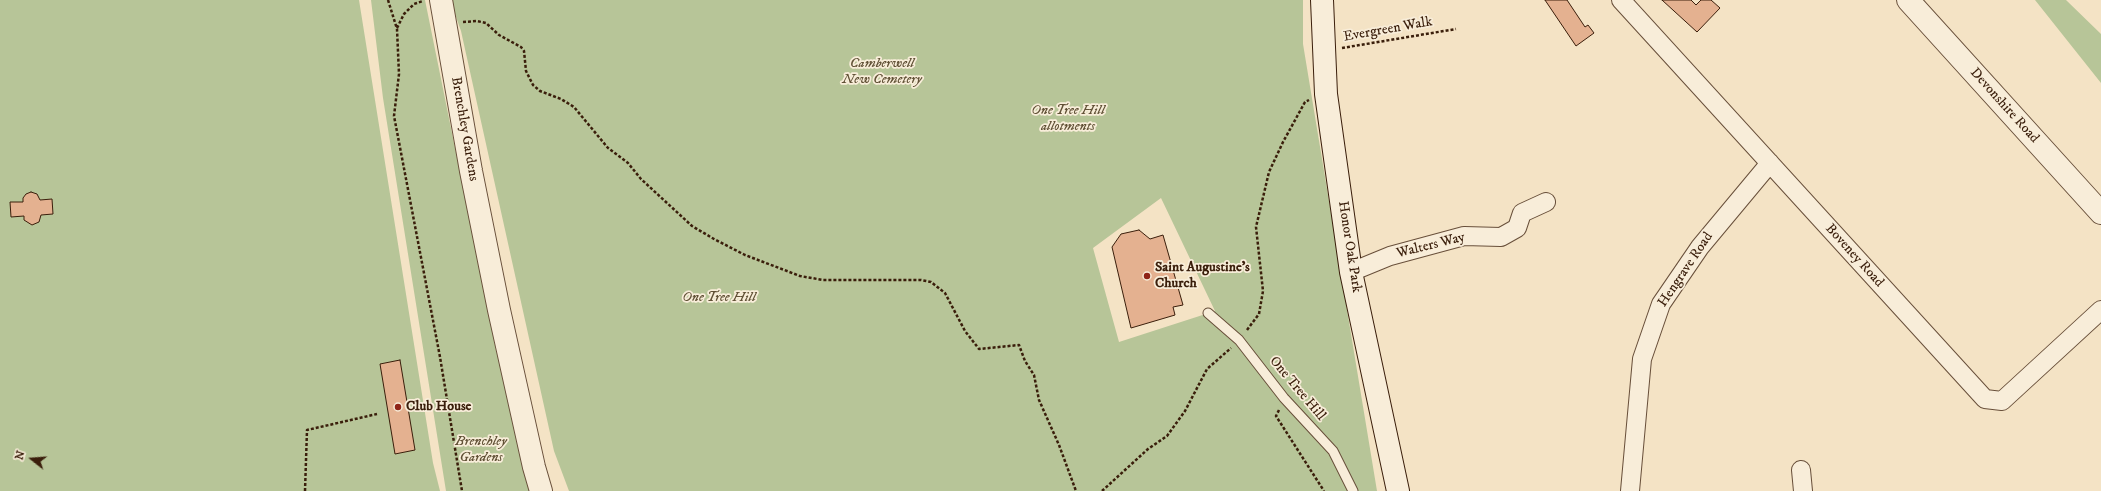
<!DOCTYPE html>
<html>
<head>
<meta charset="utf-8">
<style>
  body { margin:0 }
  #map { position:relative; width:2101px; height:491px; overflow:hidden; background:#f4e3c5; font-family:"IM FELL DW Pica",serif }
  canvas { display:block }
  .north { position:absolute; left:12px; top:439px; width:40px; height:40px; -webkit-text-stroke:3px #f8edd9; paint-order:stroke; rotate:287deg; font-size:11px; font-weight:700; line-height:16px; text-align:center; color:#3a1e0b }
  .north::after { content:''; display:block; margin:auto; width:14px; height:18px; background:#3a1e0b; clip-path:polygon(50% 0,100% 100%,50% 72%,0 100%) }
</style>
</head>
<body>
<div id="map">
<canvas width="2101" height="491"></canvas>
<div class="north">N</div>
</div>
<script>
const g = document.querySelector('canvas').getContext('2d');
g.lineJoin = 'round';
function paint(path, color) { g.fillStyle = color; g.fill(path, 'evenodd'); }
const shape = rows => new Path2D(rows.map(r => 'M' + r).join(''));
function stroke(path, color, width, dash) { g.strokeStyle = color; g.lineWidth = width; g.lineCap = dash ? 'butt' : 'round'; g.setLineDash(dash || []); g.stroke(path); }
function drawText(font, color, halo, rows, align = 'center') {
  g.font = font + ' "IM FELL DW Pica",serif'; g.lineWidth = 3.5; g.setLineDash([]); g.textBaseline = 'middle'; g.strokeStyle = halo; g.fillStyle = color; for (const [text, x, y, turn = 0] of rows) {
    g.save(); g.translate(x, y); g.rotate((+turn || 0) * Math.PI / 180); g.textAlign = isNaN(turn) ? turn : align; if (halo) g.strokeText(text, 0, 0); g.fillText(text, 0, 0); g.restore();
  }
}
paint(shape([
  [0,0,359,0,433,463,440,491,0,491],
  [371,0,425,0,496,350,534,491,446,491,383,98],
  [450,0,1303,0,1303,44,1377,491,569,491,554,451,461,31],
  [1161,198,1215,311,1119,342,1093,248],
  [2035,0,2066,0,2101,34,2101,83]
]), '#b7c598');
const building = shape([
  [1545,0,1567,0,1585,27,1588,25,1594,33,1576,46,1545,0],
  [1662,0,1691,0,1696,5,1701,0,1711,0,1720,8,1697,32,1662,0],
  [31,192,37,194,40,200,52,199,53,214,41,215,39,222,32,225,24,220,24,216,11,217,10,202,23,202,23,198,26,194,31,192],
  [1139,230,1150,239,1163,235,1183,305,1173,307,1175,315,1131,328,1112,247,1121,234,1139,230],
  [400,360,415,450,395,454,380,364,400,360]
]);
paint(building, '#e4b190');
stroke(building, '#3a1e0b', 1);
const service = shape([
  [1208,313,1239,340,1284,398,1333,451,1353,491]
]);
const minor = shape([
  [1621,0,1985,399,2002,401,2101,310],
  [1351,272,1390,256,1464,236,1501,237,1517,228,1522,213,1546,202],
  [1801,470,1803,491],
  [1630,491,1642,359,1661,304,1700,247,1770,163]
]);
const tertiary = shape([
  [441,0,471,171,499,310,534,467,541,491],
  [1908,0,2101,213]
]);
const secondary = shape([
  [1322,0,1326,94,1351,272,1398,491]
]);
stroke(service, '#684f3a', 11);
stroke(minor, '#684f3a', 20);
stroke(tertiary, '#684f3a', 24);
stroke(secondary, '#3a1e0b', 24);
stroke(shape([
  [388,0,397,29,399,74,394,116,440,357,462,491],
  [463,22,477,21,486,23,499,35,521,47,524,51,526,71,533,85,540,91,561,99,574,107,608,148,628,163,641,179,692,226,714,239,745,255,800,276,823,280,921,280,931,282,945,293,965,331,979,349,1019,345,1025,361,1034,375,1039,400,1059,445,1076,491],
  [397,28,404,14,414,4,423,1],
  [1342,48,1456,29],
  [1247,330,1259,314,1263,291,1256,227,1269,172,1283,142,1305,102,1309,100],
  [1279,410,1276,416,1324,491],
  [305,491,307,430,377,414],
  [1102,491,1148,449,1167,436,1185,411,1207,369,1231,348]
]), '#3a1e0b', 2.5, [3, 2]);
stroke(service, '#f8edd9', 9);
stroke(minor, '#f8edd9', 18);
stroke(tertiary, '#f8edd9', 22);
stroke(secondary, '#f8edd9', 22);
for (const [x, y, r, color] of [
  [1147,276,4,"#8f2418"],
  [398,407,4,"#8f2418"]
]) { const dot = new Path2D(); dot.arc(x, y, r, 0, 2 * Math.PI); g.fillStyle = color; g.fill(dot); stroke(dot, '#f8edd9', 1.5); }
drawText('14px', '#3a1e0b', '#f8edd9', [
  ["Evergreen Walk",1388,30,-10],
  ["Devonshire Road",2004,106,48],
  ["Brenchley Gardens",464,129,80],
  ["Walters Way",1431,246,-14],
  ["Honor Oak Park",1349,247,81],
  ["Boveney Road",1854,256,48],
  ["Hengrave Road",1686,270,-56],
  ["One Tree Hill",1297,389,50]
]);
drawText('italic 14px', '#605035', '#f8edd9', [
  ["Camberwell",882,64],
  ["New Cemetery",882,80],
  ["One Tree Hill",1068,111],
  ["allotments",1068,127],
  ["One Tree Hill",719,298],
  ["Brenchley",481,442],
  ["Gardens",481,458]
]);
drawText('bold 14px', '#3a1e0b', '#f8edd9', [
  ["Saint Augustine's",1155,268],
  ["Church",1155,284],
  ["Club House",406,407]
], 'left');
</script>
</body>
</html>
